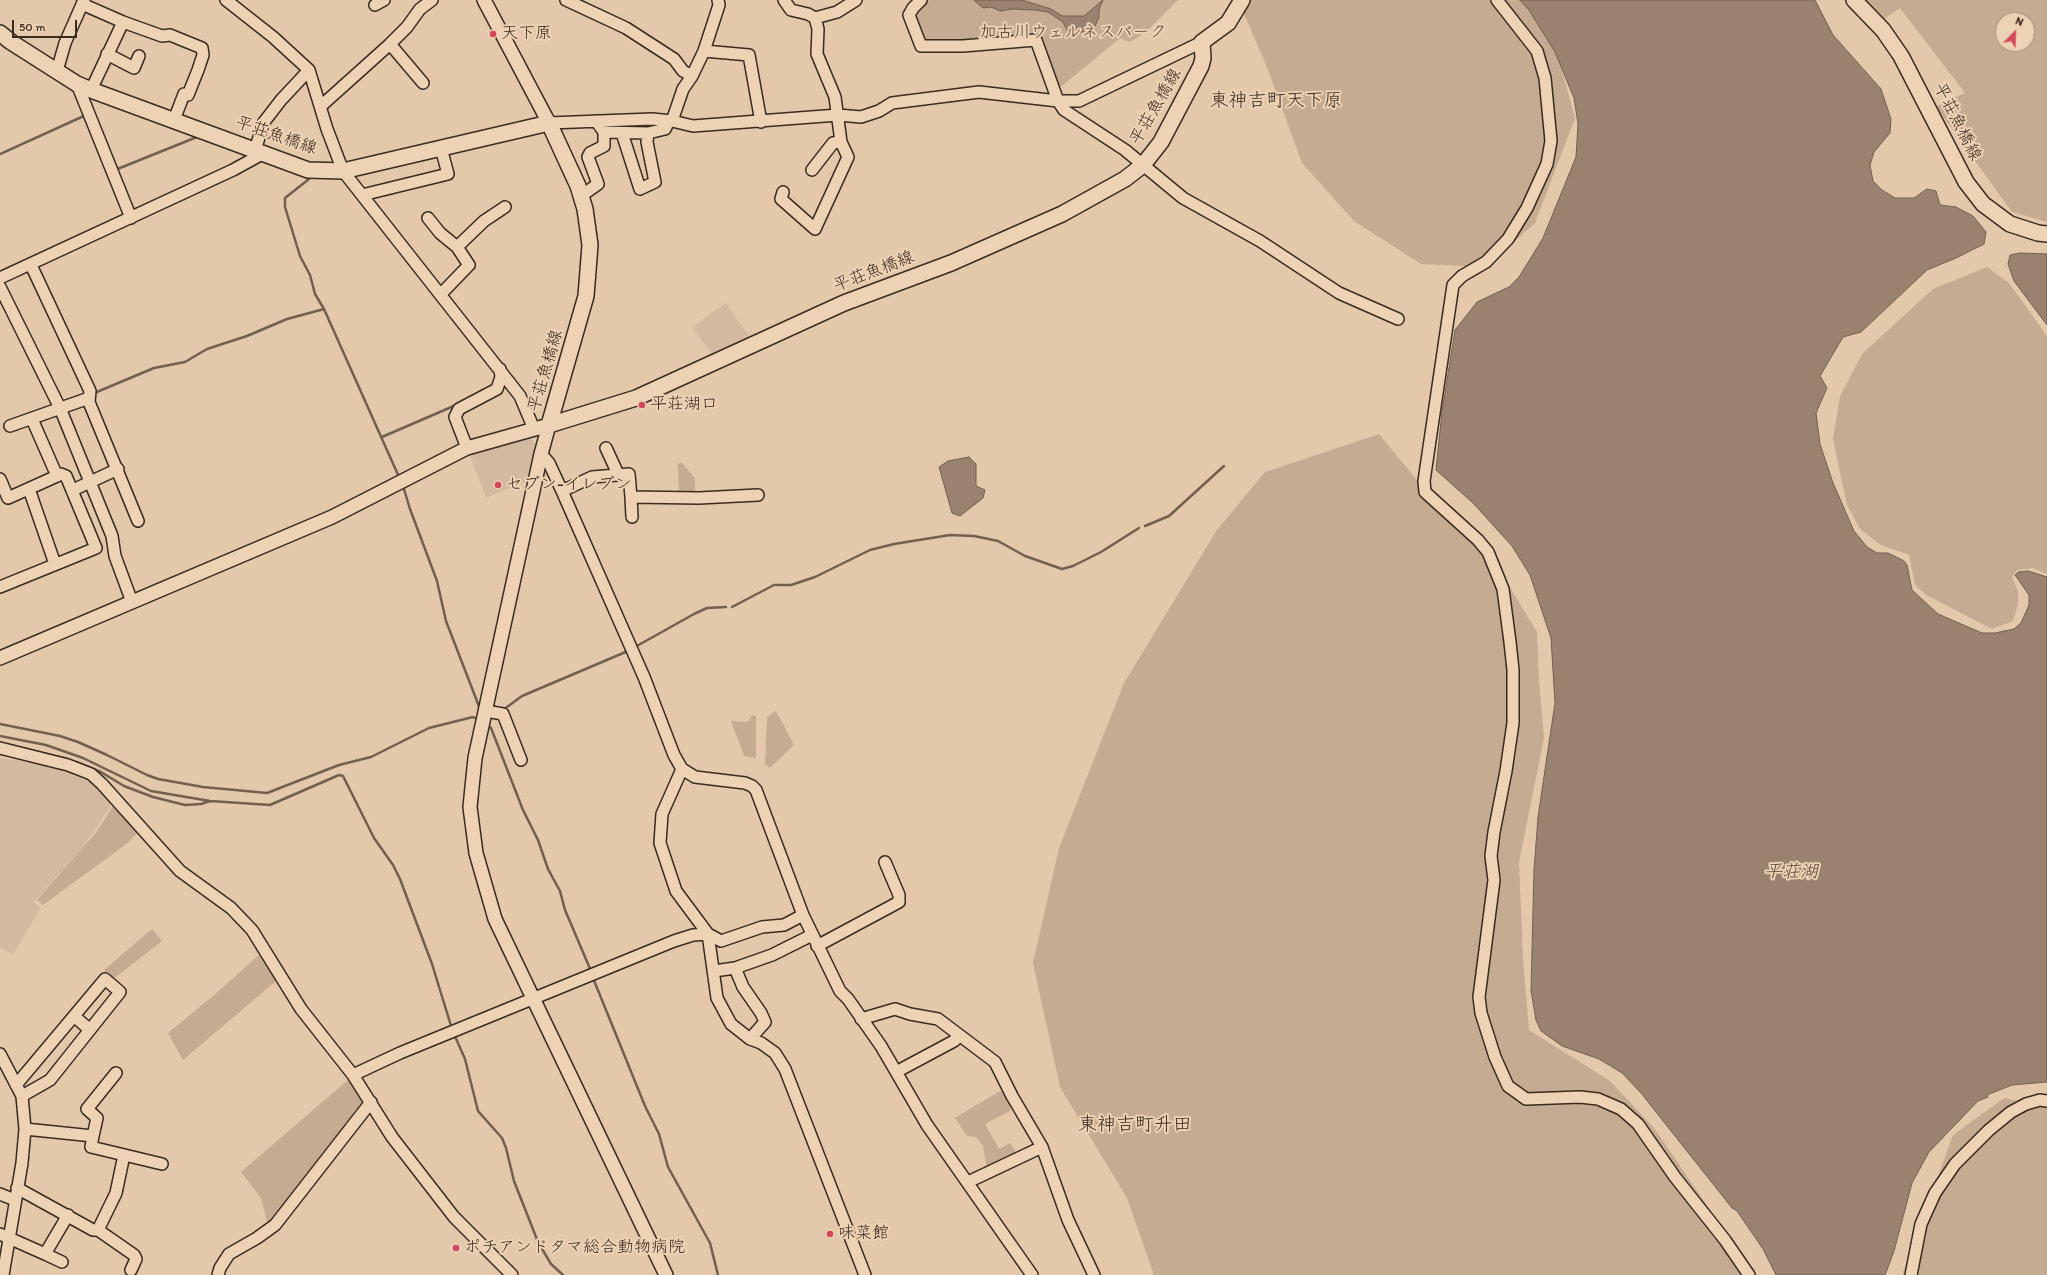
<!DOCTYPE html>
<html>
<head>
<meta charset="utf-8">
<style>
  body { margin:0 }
  #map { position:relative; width:2047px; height:1275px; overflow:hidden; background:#e3c8ac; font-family:Itim,sans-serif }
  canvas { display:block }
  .north { position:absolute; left:1995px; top:12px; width:40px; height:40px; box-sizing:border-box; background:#eed2b5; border:1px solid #a68f79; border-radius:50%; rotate:23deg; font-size:11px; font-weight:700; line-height:16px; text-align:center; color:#3b2a1e }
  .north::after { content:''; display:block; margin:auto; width:14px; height:18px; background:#d1495b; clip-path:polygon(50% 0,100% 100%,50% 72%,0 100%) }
  .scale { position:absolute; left:12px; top:20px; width:65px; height:18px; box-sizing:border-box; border:2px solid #3b2a1e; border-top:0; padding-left:5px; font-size:12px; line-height:14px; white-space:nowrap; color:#3b2a1e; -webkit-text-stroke:3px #eed2b5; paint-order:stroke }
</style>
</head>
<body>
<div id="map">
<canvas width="2047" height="1275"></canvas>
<div class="north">N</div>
<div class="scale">50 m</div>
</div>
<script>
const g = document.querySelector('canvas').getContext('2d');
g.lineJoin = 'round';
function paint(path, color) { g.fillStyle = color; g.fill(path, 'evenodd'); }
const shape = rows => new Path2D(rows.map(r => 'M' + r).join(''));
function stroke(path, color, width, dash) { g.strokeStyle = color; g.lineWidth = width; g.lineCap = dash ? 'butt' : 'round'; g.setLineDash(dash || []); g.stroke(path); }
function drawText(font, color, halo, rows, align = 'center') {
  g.font = font + ' Itim,"Klee One",sans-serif'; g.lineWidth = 4; g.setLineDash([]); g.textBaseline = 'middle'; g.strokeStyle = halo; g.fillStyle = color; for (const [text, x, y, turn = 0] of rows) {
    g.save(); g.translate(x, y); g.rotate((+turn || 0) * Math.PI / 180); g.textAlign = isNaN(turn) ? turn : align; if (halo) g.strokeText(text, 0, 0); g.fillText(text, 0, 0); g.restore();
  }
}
paint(shape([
  [726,303,752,340,715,358,692,327],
  [531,438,537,446,529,480,486,498,470,455],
  [0,758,54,766,85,780,99,789,112,803,97,827,80,850,34,902,41,908,13,954,0,948]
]), '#d3b99f');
paint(shape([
  [929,0,1178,0,1146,32,1130,42,1120,38,1062,86,1057,86,1038,35,928,43,923,40,914,15,916,9],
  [1238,0,1526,0,1549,23,1575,118,1535,223,1486,267,1421,264,1354,221,1302,163,1267,67],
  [1857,0,2047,0,2047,222,2012,212,1936,107,1965,93,1900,8,1881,21],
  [2003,20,2027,20,2027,44,2003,44],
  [1987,267,2009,283,2047,336,2047,574,2033,568,2017,570,2012,577,2018,591,2018,605,2013,621,1992,629,1926,595,1915,585,1909,555,1881,545,1860,529,1847,505,1833,439,1840,396,1862,354,1933,289],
  [1379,434,1425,490,1483,543,1537,632,1539,680,1544,738,1519,862,1523,959,1529,1030,1610,1081,1655,1129,1754,1275,1154,1275,1127,1198,1060,1087,1033,963,1059,848,1124,683,1217,530,1265,472],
  [681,462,695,478,695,495,679,494,678,464],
  [776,711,794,745,770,768,765,764,767,717],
  [752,715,756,716,756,758,744,756,731,721,748,722],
  [114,804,138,832,129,842,43,905,37,900,98,830],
  [152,929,162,941,112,980,104,970],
  [259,955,276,981,183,1060,168,1033,213,996],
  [349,1079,363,1097,362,1106,268,1225,261,1198,241,1172],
  [1004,1091,1010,1103,1010,1111,985,1124,999,1149,1010,1143,1018,1155,987,1170,983,1146,976,1137,967,1136,955,1118,998,1092],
  [2004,1098,2047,1108,2047,1275,1902,1275,1953,1135]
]), '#c4ab91');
const water = shape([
  [974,0,1022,0,1051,9,1062,16,1084,16,1103,0,1099,9,1099,17,1095,26,1077,34,1068,32,1063,22,1048,12,1035,10,1011,9,1001,11,991,7,983,8,974,0],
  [1520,0,1815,0,1833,35,1881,89,1891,119,1890,133,1874,152,1870,165,1873,181,1882,190,1895,198,1914,198,1927,189,1936,191,1940,205,1956,207,1973,216,1986,232,1984,244,1956,258,1927,270,1861,332,1843,337,1820,376,1827,388,1816,413,1820,444,1833,483,1854,531,1867,547,1877,553,1888,553,1904,561,1907,565,1912,590,1938,614,1982,633,1995,633,2014,629,2021,623,2029,605,2029,595,2015,575,2018,572,2028,571,2047,577,2047,1082,2012,1085,1987,1095,1988,1097,1978,1101,1929,1152,1912,1183,1894,1251,1885,1275,1776,1275,1763,1249,1737,1211,1732,1208,1641,1093,1622,1073,1599,1059,1562,1046,1541,1031,1536,1020,1531,991,1534,870,1538,817,1555,703,1551,638,1530,575,1512,546,1473,503,1436,470,1442,412,1455,330,1477,302,1509,287,1519,277,1543,238,1576,157,1578,124,1574,98,1555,52,1529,10,1520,0],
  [2020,253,2047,254,2047,325,2014,281,2008,264,2010,255,2020,253],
  [969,457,976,464,976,486,985,490,983,498,960,516,952,513,939,467,948,461,969,457]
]);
paint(water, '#9a836e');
stroke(water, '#745f4e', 1);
stroke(shape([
  [0,154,86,115],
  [115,170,197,137],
  [324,309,399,477],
  [92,394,154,368,185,362,207,349,247,336,287,319,324,309,315,294,310,275,300,256,285,207,285,198,309,179],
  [382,437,456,405],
  [403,486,410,509,437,581,446,621,480,709],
  [1145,526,1169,516,1224,466],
  [732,607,774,585,791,585,815,577,870,550,894,544,950,535,974,536,998,541,1025,556,1062,569,1073,566,1101,552,1139,528],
  [635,647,694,614,707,608,726,607],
  [503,710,522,696,628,651],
  [0,724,60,736,78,742,107,755,147,775,158,779,203,787,267,793,339,765,371,757,429,728,473,717,479,720],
  [487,725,491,728,523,810,538,840,548,869,560,891,565,910,591,971],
  [0,736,46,745,83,758,151,791,210,801,270,805,339,775,343,776,374,838,393,865,400,879,432,964,452,1029],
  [5,744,68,759],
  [76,762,101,772,124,786,153,797,185,805,201,804,210,801],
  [593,978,645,1106,659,1134,668,1167,710,1243,718,1275],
  [454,1034,465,1059,478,1111,502,1138,506,1148,514,1181,538,1242,551,1264,563,1275]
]), '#745f4e', 2.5);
const minor = shape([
  [226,0,273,37,309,70,327,129,343,171,520,396,534,429],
  [566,0,626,28,674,59,683,71,692,76],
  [921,0,913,8,909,15,921,46,963,46,1036,40,1058,101,1064,110,1125,150,1183,198,1260,241,1339,293,1398,319],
  [1497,0,1537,51,1545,78,1551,141,1547,164,1527,208,1508,239,1486,262,1462,276,1453,285,1424,481,1425,492,1478,540,1488,552,1503,589,1510,642,1513,670,1513,723,1506,771,1494,832,1491,856,1494,880,1479,997,1481,1013,1495,1057,1508,1086,1526,1099,1580,1097,1598,1099,1621,1109,1638,1124,1675,1177,1725,1240,1749,1275],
  [82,4,123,22,162,36,170,35,202,48,203,55,198,70,188,95,184,94,174,120],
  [375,5,384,0],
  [815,18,837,12,856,0],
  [390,44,423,83],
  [704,51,749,55,761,122],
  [107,54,134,68,139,56],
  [57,71,65,43,84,0],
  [77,84,131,218],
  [91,90,123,22],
  [321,106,390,44,407,27,420,9,432,0],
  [672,121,683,89,692,76,704,51,719,5,718,0],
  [549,123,652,119,672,121,693,126,838,115,861,117,879,111,892,103,979,92,1058,101,1079,101,1202,42],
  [604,132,648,133,665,129,669,121],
  [622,133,640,189,655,182,647,142,648,133],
  [255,150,264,122,281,100,309,70],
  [812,170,833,143,841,142],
  [783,192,781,199,815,229,848,157,841,142,835,97,817,54,818,29,815,18,808,14,791,10,784,0],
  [362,195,448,174,441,148],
  [581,196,598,184,588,157,590,153,604,146,604,132,596,121],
  [428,218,440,233,457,247],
  [31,265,90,391,89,402,138,521],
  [0,278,233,170,264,153],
  [0,287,60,408,112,536,115,556,132,602],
  [441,294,469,265,457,247,484,221,505,207],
  [10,426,89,398],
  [467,448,455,417,459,409,497,389,501,377,500,369],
  [606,448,618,474],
  [541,454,549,463,562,491,644,677,674,755,682,769,695,777,745,783,752,786,756,790,803,915,840,991,848,999,881,1046,927,1125,1032,1275],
  [0,479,8,498,57,476,32,419],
  [29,489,55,564],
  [73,490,118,469],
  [562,491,592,477,629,474,631,497,699,498,758,495],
  [631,497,632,517],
  [0,587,96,548,66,476,61,474,57,476],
  [486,711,503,714,521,760],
  [0,748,68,765,91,774,102,784,180,871,231,908,252,930,301,1009,353,1075,392,1137,454,1217,512,1275],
  [682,769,662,814,660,843,676,891,708,934,717,998,731,1024,750,1039,761,1043,775,1053,785,1069,865,1275],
  [817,946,899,902,899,895,885,862],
  [735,968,743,987,761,1013,765,1022,750,1039],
  [714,971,735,968,772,955,812,935],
  [74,1016,90,1030],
  [861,1019,895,1009,910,1014,938,1019,995,1062,1012,1096,1042,1147,1068,1220,1094,1275],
  [0,1054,22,1096,25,1129,22,1163,3,1275],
  [896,1072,954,1041,959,1036],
  [353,1075,400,1053,674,941,693,935,708,934,721,941,762,927,784,925,803,915],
  [16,1085,105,979,120,992,50,1080,22,1096],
  [25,1129,93,1136,97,1118,87,1109,116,1073],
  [93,1136,91,1147,162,1164],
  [968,1182,1042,1147],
  [17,1188,93,1230,98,1230,134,1255,136,1259,131,1270],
  [0,1194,15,1200],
  [98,1230,116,1193,124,1155],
  [0,1234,45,1254,68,1215],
  [45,1254,62,1262],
  [218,1275,220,1268,229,1254,257,1238,275,1225,371,1102],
  [1911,1275,1921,1224,1935,1193,1955,1164,1989,1130,2011,1112,2026,1104,2040,1100,2047,1101]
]);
const tertiary = shape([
  [484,0,549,123],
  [549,425,541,454,475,758,470,807,476,853,495,919,666,1275],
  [0,658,332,517,467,448,549,425]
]);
const secondary = shape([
  [1854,0,1883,30,1901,56,1966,182,1983,204,2010,224,2038,233,2047,234],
  [0,33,11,42,77,84,91,90,308,170,343,171,549,123,578,186,585,209,590,245,586,296,549,425],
  [549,425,636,398,844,303,951,263,1062,214,1125,179,1143,165,1161,142,1201,66,1203,58,1202,42,1228,23,1242,0]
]);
stroke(minor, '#3b2a1e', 14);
stroke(tertiary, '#3b2a1e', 16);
stroke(secondary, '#3b2a1e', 18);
stroke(minor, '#eed2b5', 11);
stroke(tertiary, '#eed2b5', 13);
stroke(secondary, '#eed2b5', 15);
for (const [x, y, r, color] of [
  [493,34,4,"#d1495b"],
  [642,405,4,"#d1495b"],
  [498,485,4,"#d1495b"],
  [830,1234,4,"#d1495b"],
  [456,1248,4,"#d1495b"]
]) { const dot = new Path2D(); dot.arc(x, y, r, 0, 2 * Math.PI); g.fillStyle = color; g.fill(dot); stroke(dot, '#eed2b5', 1.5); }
drawText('17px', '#503d2f', '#eed2b5', [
  ["加古川ウェルネスパーク",1073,33]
]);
drawText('17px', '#3b2a1e', '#eed2b5', [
  ["天下原",501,34],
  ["平荘湖口",650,405],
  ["セブン-イレブン",506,485],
  ["味菜館",838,1234],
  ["ポチアンドタマ総合動物病院",464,1248]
], 'left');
drawText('17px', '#3b2a1e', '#eed2b5', [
  ["平荘魚橋線",1156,107,-60],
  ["平荘魚橋線",1957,122,63],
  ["平荘魚橋線",276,136,19],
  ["平荘魚橋線",874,272,-21],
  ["平荘魚橋線",546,371,-74]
]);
drawText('italic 18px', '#534032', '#eed2b5', [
  ["平荘湖",1791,872]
]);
drawText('19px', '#3b2a1e', '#eed2b5', [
  ["東神吉町天下原",1276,101],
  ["東神吉町升田",1135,1125]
]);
</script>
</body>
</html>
